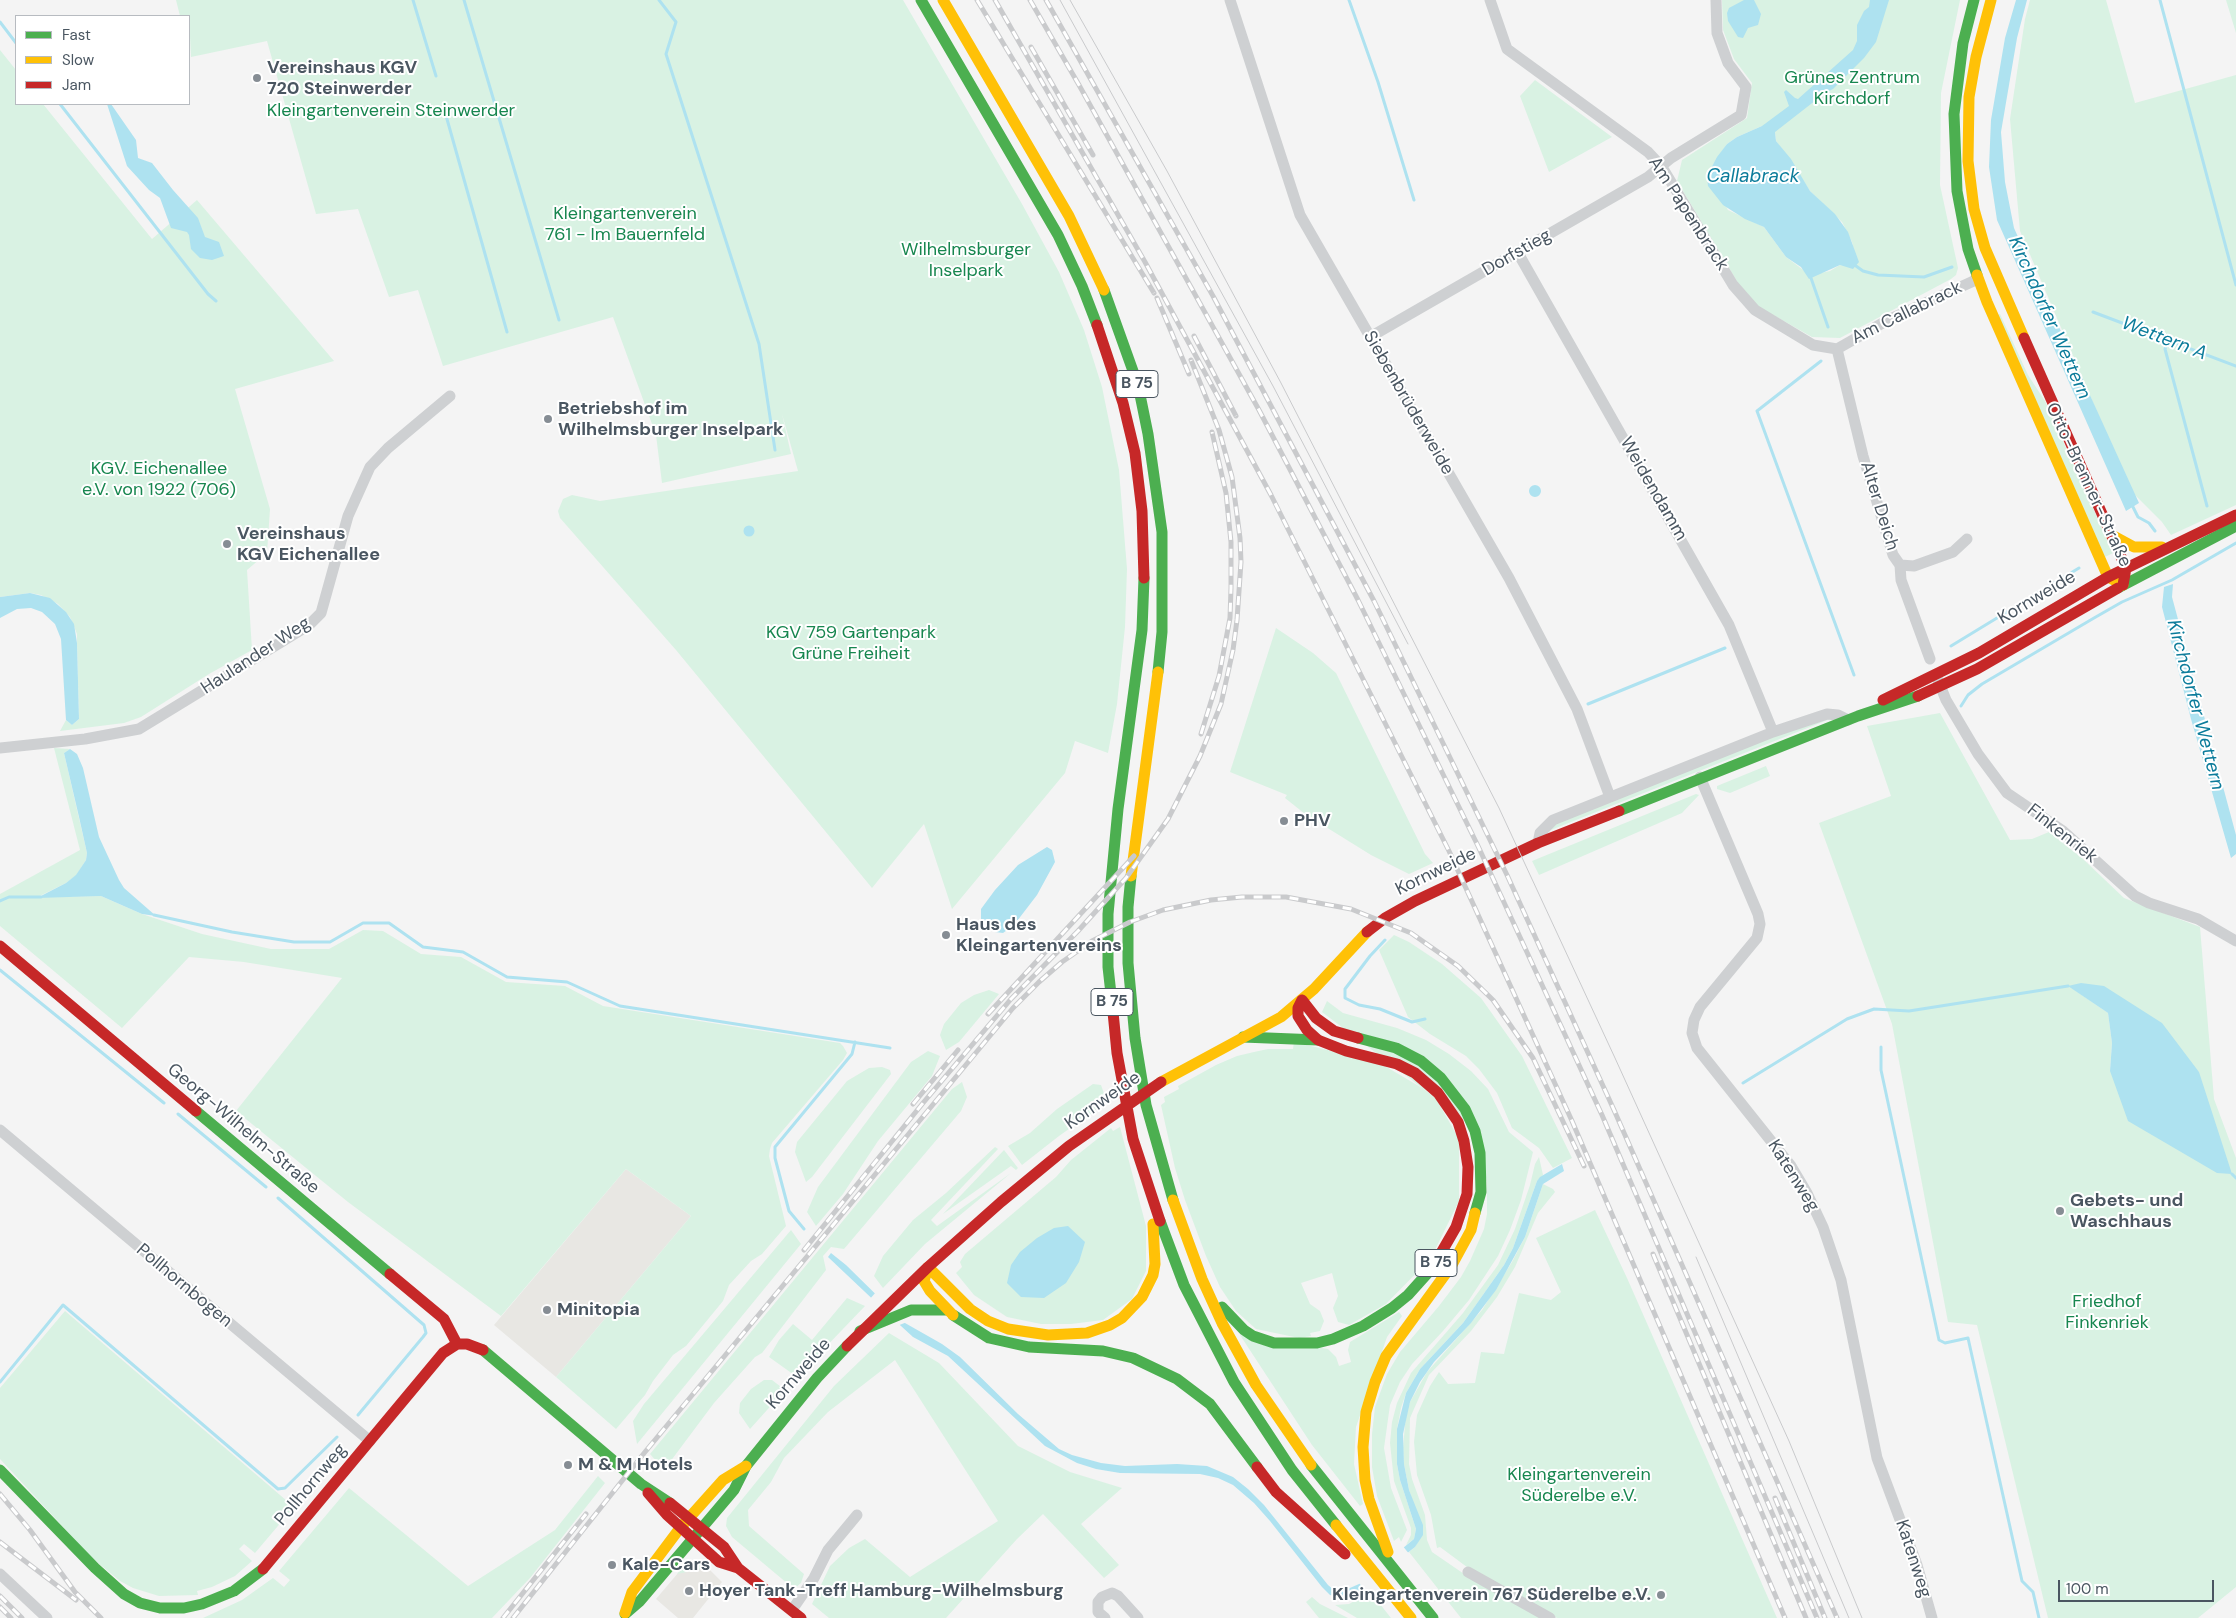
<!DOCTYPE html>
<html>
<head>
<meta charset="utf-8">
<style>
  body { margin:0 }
  #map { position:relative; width:2236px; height:1618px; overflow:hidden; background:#f4f4f4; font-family:"DM Sans",sans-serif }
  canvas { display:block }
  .legend { position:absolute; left:15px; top:15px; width:175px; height:90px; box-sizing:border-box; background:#fff; border:1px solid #b7bbc0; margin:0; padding:6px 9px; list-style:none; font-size:15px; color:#4a5661 }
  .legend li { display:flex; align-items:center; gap:10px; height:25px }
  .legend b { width:25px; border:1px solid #b7bbc0 }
  .scale { position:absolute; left:2058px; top:1580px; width:156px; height:22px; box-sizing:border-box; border:2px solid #4a5661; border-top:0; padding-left:6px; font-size:15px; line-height:18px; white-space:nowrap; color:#4a5661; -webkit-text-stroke:4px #fff; paint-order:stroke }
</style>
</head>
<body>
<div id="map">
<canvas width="2236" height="1618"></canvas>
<ul class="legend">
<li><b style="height:6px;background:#4caf50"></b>Fast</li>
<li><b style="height:6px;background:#ffc107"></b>Slow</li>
<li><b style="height:6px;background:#c62828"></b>Jam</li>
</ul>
<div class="scale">100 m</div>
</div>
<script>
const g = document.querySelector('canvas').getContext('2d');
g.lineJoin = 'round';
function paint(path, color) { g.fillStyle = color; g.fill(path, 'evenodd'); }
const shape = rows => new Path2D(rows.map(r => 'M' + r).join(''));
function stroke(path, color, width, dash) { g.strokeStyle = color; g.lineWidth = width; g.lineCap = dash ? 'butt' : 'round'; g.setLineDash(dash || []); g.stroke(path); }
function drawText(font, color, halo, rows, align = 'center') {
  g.font = font + ' "DM Sans",sans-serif'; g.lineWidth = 4; g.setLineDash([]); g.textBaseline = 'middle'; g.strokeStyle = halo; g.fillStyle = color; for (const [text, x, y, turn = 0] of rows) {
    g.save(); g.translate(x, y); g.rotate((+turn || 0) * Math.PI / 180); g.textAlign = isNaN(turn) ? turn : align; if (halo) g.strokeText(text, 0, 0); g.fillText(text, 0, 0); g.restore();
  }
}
paint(shape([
  [626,1169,691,1216,556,1377,494,1325],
  [698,1563,709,1569,722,1582,693,1618,678,1618,656,1599,684,1566]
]), '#e8e7e3');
paint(shape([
  [176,0,903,0,1022,204,1059,272,1084,330,1102,387,1119,470,1127,569,1125,627,1117,704,1108,753,1075,741,1065,773,952,909,924,824,872,888,676,650,560,518,558,511,563,499,572,495,600,501,798,471,782,414,791,454,662,483,656,435,613,317,443,366,418,290,389,297,358,209,316,214,267,41,191,57,189,16,180,16],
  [1722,0,1960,0,1941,93,1940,185,1958,268,1956,275,1951,279,1840,338,1812,337,1759,307,1738,283,1677,181,1682,160,1747,118,1752,83,1734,59,1723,30],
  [1762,126,1775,132,1776,141,1810,191,1842,222,1852,242,1856,258,1847,266,1840,265,1830,271,1816,274,1806,272,1786,257,1764,227,1728,210,1709,171,1727,144,1737,137],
  [2030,0,2106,0,2135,103,2236,75,2236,505,2171,535,2162,522,2130,490,2020,231,2010,119,2025,19],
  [2226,0,2236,0,2236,33],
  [0,50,16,70,16,104,43,104,152,239,197,200,334,361,235,389,270,509,267,553,247,570,252,650,209,674,141,717,124,723,60,731,66,720,72,725,79,719,77,643,77,634,70,617,58,604,41,595,30,593,0,597],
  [1535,80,1612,137,1549,172,1520,96],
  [2000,314,2028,375,2045,401,2113,553,2105,557,1998,315],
  [1276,628,1313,653,1336,673,1425,854,1433,863,1409,874,1371,855,1305,814,1285,798,1287,795,1230,772],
  [1940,713,2010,840,2032,839,2049,832,2083,859,2124,898,2200,927,2214,1099,2236,1158,2236,1587,2198,1618,2048,1618,1977,1325,1948,1322,1892,1024,1819,823,1891,796,1867,726],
  [2069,986,2199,1072,2110,1071,2112,1043,2108,1013],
  [1819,718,1830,719,1546,832,1548,827],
  [54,748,70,749,64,753,87,853,86,860,76,876,66,883,38,897,101,896,142,914,202,934,271,949,329,949,363,930,383,931,421,954,461,957,506,982,565,986,603,1006,840,1043,843,1046,847,1053,843,1060,772,1143,770,1149,769,1156,786,1226,762,1254,751,1261,729,1285,723,1301,686,1346,673,1355,653,1381,645,1395,616,1429,556,1377,691,1216,626,1169,501,1316,348,1202,236,1111,342,978,244,962,189,957,122,1028,0,926,0,894,80,850],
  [1766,766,1770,776,1730,793,1717,789,1717,786],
  [1696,794,1699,795,1682,813,1539,875,1532,861],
  [1394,935,1409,942,1442,964,1481,998,1522,1056,1572,1158,1553,1168,1539,1148,1512,1128,1497,1093,1479,1069,1466,1056,1430,1034,1408,1017,1379,950],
  [989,990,999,994,959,1042,946,1050,940,1035,944,1024,961,1003,974,995],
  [1327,1001,1343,1013,1397,1028,1426,1040,1449,1054,1471,1071,1488,1089,1509,1132,1533,1152,1521,1200,1510,1230,1498,1256,1469,1300,1443,1331,1412,1364,1400,1382,1390,1405,1384,1448,1391,1488,1407,1530,1401,1542,1399,1537,1394,1541,1377,1496,1372,1467,1372,1434,1375,1407,1387,1374,1400,1352,1439,1306,1461,1277,1470,1261,1484,1229,1487,1214,1487,1184,1479,1131,1322,1012],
  [1294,1042,1378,1062,1434,1095,1459,1139,1459,1201,1431,1258,1386,1304,1349,1325,1338,1322,1333,1308,1338,1296,1332,1273,1301,1283,1310,1304,1320,1311,1324,1321,1320,1331,1310,1333,1311,1336,1299,1338,1256,1329,1236,1311,1220,1287,1206,1256,1185,1200,1175,1168,1161,1105,1165,1102,1164,1097,1179,1089,1178,1086,1216,1065,1237,1056,1254,1052,1268,1049,1293,1049],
  [928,1051,940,1056,932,1076,878,1141,843,1194,816,1226,807,1212,818,1187,911,1062],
  [882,1067,890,1070,891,1074,812,1177,806,1182,795,1152,797,1142,847,1081,869,1068],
  [962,1082,967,1097,961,1111,844,1249,831,1247,823,1256,826,1270,762,1353,755,1357,714,1403,664,1470,650,1454,952,1089],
  [1093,1084,1101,1085,1107,1102,1059,1136,1022,1165,1008,1146,1030,1133,1057,1109],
  [1120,1127,1146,1226,1146,1271,1132,1299,1103,1320,1071,1324,1041,1324,1007,1317,974,1295,956,1273,962,1267,960,1262,965,1254,1056,1177,1071,1160,1111,1128,1113,1131],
  [995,1147,998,1149,931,1220,937,1226,1011,1173,925,1244,883,1288,874,1276,883,1256,913,1220,946,1193],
  [1004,1150,1018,1168,1016,1170,1011,1166,943,1214],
  [1539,1157,1543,1175,1537,1181,1513,1248,1504,1265,1463,1323,1420,1369,1406,1393,1401,1408,1397,1429,1397,1464,1400,1480,1416,1529,1414,1539,1406,1545,1411,1535,1411,1528,1394,1481,1390,1443,1392,1422,1397,1403,1411,1373,1463,1313,1498,1265,1515,1229,1530,1185,1535,1164],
  [1543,1184,1553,1189,1555,1192,1538,1213,1515,1267,1497,1297,1471,1331,1429,1375,1410,1418,1409,1464,1412,1479,1425,1515,1427,1540,1432,1552,1470,1578,1541,1618,1461,1618,1409,1552,1415,1547,1423,1531,1409,1490,1404,1464,1403,1448,1406,1413,1410,1402,1427,1372,1482,1310,1512,1262,1525,1237],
  [1595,1210,1627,1278,1777,1618,1557,1618,1475,1573,1440,1547,1437,1548,1431,1515,1417,1475,1414,1442,1417,1415,1430,1386,1439,1372,1448,1384,1475,1383,1481,1352,1504,1354,1519,1293,1551,1300,1561,1292,1536,1238],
  [791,1230,801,1244,637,1444,633,1421,644,1404],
  [847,1298,865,1306,797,1377,769,1357,779,1340,793,1324,812,1340],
  [65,1311,294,1507,255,1553,244,1544,239,1549,252,1561,235,1576,212,1587,197,1591,198,1595,159,1596,133,1588,120,1581,92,1558,0,1459,0,1388],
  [1399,1312,1402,1316,1387,1337,1356,1427,1354,1464,1363,1504,1360,1506,1312,1445,1240,1335,1328,1349,1336,1357,1339,1366,1351,1362,1348,1350,1350,1342],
  [889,1333,939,1363,1018,1446,1070,1472,1122,1488,1081,1524,1119,1565,1104,1578,1043,1514,1017,1539,946,1618,829,1618,812,1604,830,1566,849,1548,865,1539,910,1577,998,1521,895,1360,828,1412,784,1458,771,1482,748,1510,749,1526,804,1574,801,1583,794,1589,732,1537,726,1526,727,1518,834,1386],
  [764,1380,772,1380,785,1390,750,1429,739,1413,740,1403,751,1389],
  [598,1476,605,1483,530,1578,492,1618,203,1618,242,1600,273,1578,284,1587,290,1580,279,1571,349,1488,468,1586,555,1530],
  [698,1563,707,1568,677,1574,684,1566],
  [1367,1594,1374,1601,1376,1599,1391,1618,1357,1618,1335,1605,1349,1604],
  [1312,1597,1320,1604,1348,1618,1319,1618,1306,1602]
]), '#d9f2e3');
paint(shape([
  [1744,0,1754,0,1761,14,1758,25,1748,28,1743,38,1738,37,1728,21,1727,13,1729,8],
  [1870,0,1889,0,1876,42,1864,58,1833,89,1825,93,1775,132,1776,141,1791,159,1810,191,1835,214,1848,232,1859,262,1853,269,1840,265,1809,279,1801,267,1786,257,1764,227,1745,219,1723,205,1708,186,1707,176,1717,157,1727,144,1737,137,1762,126,1789,106,1784,92,1786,90,1795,98,1798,99,1853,50,1857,41,1857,25,1864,11,1869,7],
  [2016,0,2027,0,2017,38,2001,132,2005,182,2014,228,2139,503,2126,511,1997,220,1989,167,1991,120,2005,38],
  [107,104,111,104,136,140,138,158,152,163,173,190,198,218,205,237,219,242,224,256,212,260,200,258,191,249,189,235,187,232,171,228,160,198,149,190,127,166],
  '1529 491a6 6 0 1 1 12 0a6 6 0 1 1-12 0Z',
  '743.5 531a5.5 5.5 0 1 1 11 0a5.5 5.5 0 1 1-11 0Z',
  [2173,584,2172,597,2236,835,2236,854,2231,858,2191,719,2162,607,2164,587],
  [30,593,50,598,66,612,74,624,77,643,79,719,72,725,66,720,61,639,55,624,42,612,31,608,17,609,0,618,0,597],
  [70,749,77,754,83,768,99,837,119,880,124,888,156,916,142,914,101,896,37,898,66,883,76,875,86,860,87,853,79,817,64,753],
  [1047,847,1052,850,1055,862,1037,895,1014,925,1003,933,995,932,984,926,981,922,981,909,995,890,1018,865],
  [2081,983,2104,986,2162,1023,2199,1072,2232,1174,2217,1173,2128,1121,2110,1071,2112,1043,2108,1013,2068,986],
  [1562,1164,1564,1171,1543,1184,1525,1237,1496,1290,1471,1323,1434,1362,1420,1382,1410,1402,1403,1434,1404,1464,1409,1490,1423,1525,1423,1535,1415,1547,1356,1594,1343,1598,1330,1595,1322,1587,1270,1521,1254,1503,1233,1485,1218,1478,1200,1474,1120,1473,1096,1469,1077,1463,1045,1446,948,1356,913,1337,901,1326,828,1257,831,1253,846,1265,905,1323,942,1344,960,1357,1018,1414,1059,1449,1072,1455,1101,1463,1125,1466,1177,1464,1207,1466,1233,1477,1248,1489,1264,1505,1328,1585,1334,1590,1343,1591,1359,1584,1414,1539,1416,1529,1400,1480,1397,1464,1397,1429,1406,1393,1420,1369,1463,1323,1504,1265,1513,1248,1537,1181,1540,1177],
  [1068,1226,1085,1242,1079,1262,1066,1283,1044,1298,1021,1297,1007,1283,1011,1265,1020,1252,1037,1238,1054,1228]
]), '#aee2f0');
paint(shape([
  [876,1292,907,1322,897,1326,869,1300],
  [1402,1545,1410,1555,1365,1590,1358,1582]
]), '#f4f4f4');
stroke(shape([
  [413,0,436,76],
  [464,0,559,320],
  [659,0,676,22,666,54,759,344,775,450],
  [1349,0,1378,82,1414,200],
  [2160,0,2236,285],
  [0,22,16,43],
  [60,104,208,294,216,301],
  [445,112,507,332],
  [1856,266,1863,271,1878,275,1924,277,1952,267],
  [1811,278,1828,327],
  [2093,312,2236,366],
  [2169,340,2165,349,2207,506],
  [1821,361,1757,411,1854,675],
  [2132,505,2138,517,2149,523,2155,531],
  [1951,646,2079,568],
  [1588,704,1725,648],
  [1961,706,1968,695,1982,684,2094,618,2122,602,2172,580,2236,543],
  [0,901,9,897,41,897],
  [154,915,232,932,294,942,330,942,363,923,389,923,423,947,463,952,507,977,567,982,620,1006,890,1048],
  [1385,940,1370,956,1345,989,1345,998,1359,1005,1380,1009,1412,1022,1425,1019],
  [0,970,164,1103],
  [1881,1047,1881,1070,1939,1340,1945,1343,1968,1338,2022,1581,2033,1592,2039,1618],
  [1743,1083,1847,1019,1874,1009,1909,1011,2068,986],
  [178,1114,266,1187],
  [2232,1174,2236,1178],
  [278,1198,424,1325,426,1333,423,1337,358,1415],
  [804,1229,789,1211,775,1158,775,1147,852,1054,855,1042],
  [0,1382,63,1305,278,1489,285,1488,337,1437]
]), '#aee2f0', 3);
stroke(shape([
  [1230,0,1300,215,1509,578,1577,709,1610,797],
  [1490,0,1507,49,1648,152,1662,167,1733,285,1755,310,1813,345,1837,349],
  [1518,253,1729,625,1773,732],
  [1370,337,1648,177,1671,158,1741,115,1746,87,1728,63,1717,33,1716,0],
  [1837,349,1863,456,1893,555,1900,565,1901,580,1930,659],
  [1837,349,1888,320,1978,279],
  [1900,565,1914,566,1953,552,1967,539],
  [1938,680,1946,700,1978,754,2007,793,2063,831,2135,896,2149,903,2198,919,2236,941],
  [0,748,85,739,139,729,309,625,321,613,348,516,370,467,388,448,450,396],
  [1700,777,1758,914,1760,924,1757,938,1700,1007,1694,1020,1692,1033,1697,1048,1791,1166,1807,1193,1823,1227,1841,1280,1877,1458,1917,1565,1932,1618],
  [1538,843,1540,833,1553,820,1773,732,1827,714,1838,715,1848,720],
  [0,1130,370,1441],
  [1468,1572,1550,1618],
  [0,1574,47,1618],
  [792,1610,814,1578,828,1550,857,1515],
  [1105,1618,1098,1612,1098,1602,1102,1597,1112,1593,1118,1596,1138,1618]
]), '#ced0d2', 11);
stroke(shape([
  [921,0,1058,235,1082,286,1097,325],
  [1974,0,1963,43,1954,114,1957,191,1968,249,1977,275],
  [1104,290,1138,385,1148,434,1162,532,1162,632,1158,672],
  [2118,588,2236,526],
  [1619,811,1858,716,1918,696],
  [1131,876,1128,907,1128,963,1135,1038,1146,1105,1173,1200],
  [1113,1012,1108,967,1108,914,1118,809,1142,630,1144,578],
  [1243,1037,1318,1040],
  [1358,1038,1396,1048,1421,1061,1441,1078,1465,1109,1475,1131,1480,1153,1481,1192,1475,1213],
  [196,1111,390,1274],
  [1160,1221,1184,1285,1234,1382,1292,1470,1336,1525],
  [1222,1307,1244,1330,1253,1336,1274,1343,1317,1343,1333,1339,1363,1326,1392,1308,1408,1295,1434,1266,1441,1253],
  [953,1315,989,1338,1029,1347,1103,1351,1133,1358,1177,1379,1210,1404,1257,1467],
  [860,1331,911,1310,947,1310],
  [483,1350,641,1484,670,1503],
  [1311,1465,1433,1618],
  [0,1470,95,1568,124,1594,140,1603,160,1608,184,1608,202,1604,234,1591,263,1569],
  [625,1614,640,1601,734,1490,746,1466,817,1378,847,1346]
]), '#4caf50', 11);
stroke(shape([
  [943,0,1069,216,1104,290],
  [1991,0,1976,57,1969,97,1968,161,1974,209,1985,248,2024,338],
  [1977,275,1987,302,2108,577,2123,585],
  [2110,534,2134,547,2162,547],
  [1131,876,1158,672],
  [1161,1082,1281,1017,1314,989,1367,932],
  [1173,1200,1202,1279,1222,1323,1256,1385,1311,1465],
  [953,1315,930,1291,924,1281,928,1267,970,1309,988,1321,1008,1329,1048,1335,1087,1333,1110,1325,1122,1318,1142,1297,1153,1275,1155,1264,1153,1224],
  [1336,1525,1411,1618],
  [1388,1552,1369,1499,1365,1480,1363,1447,1366,1412,1375,1382,1386,1356,1452,1265,1471,1230,1475,1213],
  [625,1613,632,1592,680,1528,723,1480,746,1466]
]), '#ffc107', 11);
stroke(shape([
  [1097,325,1123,403,1135,453,1142,511,1144,578],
  [2024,338,2126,568,2123,585],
  [1918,696,1977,669,2118,588],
  [1883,700,1979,653,2108,577,2236,515],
  [1367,932,1385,918,1415,901,1538,843,1619,811],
  [0,946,196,1111],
  [1113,1012,1117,1053,1133,1139,1160,1221],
  [1358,1038,1334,1031,1316,1018,1302,1000,1298,1008,1298,1016,1307,1030,1318,1040,1346,1051,1397,1064,1415,1073,1438,1093,1458,1122,1464,1141,1468,1167,1467,1194,1456,1227,1441,1253],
  [390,1274,444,1319,457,1344],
  [847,1346,928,1267,1001,1202,1069,1146,1161,1082],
  [1257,1467,1276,1492,1345,1554],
  [648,1493,667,1515,719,1562,738,1568],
  [670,1503,724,1547,738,1568,801,1618],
  [263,1569,443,1353,457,1344,467,1344,483,1350]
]), '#c62828', 11);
stroke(shape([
  [1060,0,1273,386,1408,644],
  [1070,0,1167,171,1281,383,1499,808,1615,1058,1789,1441,1862,1618],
  [1696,1257,1849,1618]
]), '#c9cacc', 1);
const rail = shape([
  [977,0,1154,293],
  [995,0,1145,262,1271,495,1449,851,1572,1121,1785,1618],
  [1030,0,1079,85,1259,410,1358,600,1478,846,1602,1115,1817,1618],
  [1046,0,1213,296,1374,601,1507,875,1614,1110,1837,1618],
  [1031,47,1093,155],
  [1157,298,1189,374],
  [1194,336,1236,416],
  [1201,734,1219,676,1230,618,1231,588,1231,542,1226,493,1212,432],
  [988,1014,1134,856],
  [913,1104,958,1050],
  [804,1250,923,1103,1011,999,1078,931,1126,878,1168,819,1200,756,1221,704,1233,650,1237,620,1241,562,1240,538,1232,477,1219,430,1191,360],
  [1653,1254,1806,1618],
  [0,1494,30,1530,75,1592,101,1618],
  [1775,1498,1825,1618],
  [0,1542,76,1600],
  [0,1596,22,1618],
  [0,1607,11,1618],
  [503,1618,586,1514],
  [513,1618,645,1452,1013,1008,1039,982,1062,962,1092,941,1130,922,1163,910,1211,900,1242,897,1286,897,1351,909,1411,933,1458,966,1493,1000,1533,1058,1584,1166]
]);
stroke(rail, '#c9cacc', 5);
stroke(rail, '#fff', 3, [9]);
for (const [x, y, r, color] of [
  [257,78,5,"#868d94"],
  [548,419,5,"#868d94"],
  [227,544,5,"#868d94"],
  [1284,821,5,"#868d94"],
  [946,935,5,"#868d94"],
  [2060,1211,5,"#868d94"],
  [547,1310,5,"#868d94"],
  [568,1465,5,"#868d94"],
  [612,1565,5,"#868d94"],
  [689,1591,5,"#868d94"],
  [1661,1595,5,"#868d94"]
]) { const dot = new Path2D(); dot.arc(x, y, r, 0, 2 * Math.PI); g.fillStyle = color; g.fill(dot); stroke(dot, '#fff', 2); }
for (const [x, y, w] of [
  [1137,384,42],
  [1112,1002,42],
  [1436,1263,42]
]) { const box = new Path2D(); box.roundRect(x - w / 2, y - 13.5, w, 27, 4); g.fillStyle = '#fff'; g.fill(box); stroke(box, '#4a5661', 1); }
drawText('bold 16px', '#4a5661', null, [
  ["B 75",1137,384],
  ["B 75",1112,1002],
  ["B 75",1436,1263]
]);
drawText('bold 18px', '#4a5661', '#fff', [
  ["Vereinshaus KGV",267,68],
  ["720 Steinwerder",267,89],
  ["Betriebshof im",558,409],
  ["Wilhelmsburger Inselpark",558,430],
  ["Vereinshaus",237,534],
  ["KGV Eichenallee",237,555],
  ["PHV",1294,821],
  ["Haus des",956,925],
  ["Kleingartenvereins",956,946],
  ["Gebets- und",2070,1201],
  ["Waschhaus",2070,1222],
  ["Minitopia",557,1310],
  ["M & M Hotels",578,1465],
  ["Kale-Cars",622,1565],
  ["Hoyer Tank-Treff Hamburg-Wilhelmsburg",699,1591],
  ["Kleingartenverein 767 Süderelbe e.V.",1651,1595,"right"]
], 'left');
drawText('18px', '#17864f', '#fff', [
  ["Grünes Zentrum",1852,78],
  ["Kirchdorf",1852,99],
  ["Kleingartenverein Steinwerder",391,111],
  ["Kleingartenverein",625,214],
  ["761 - Im Bauernfeld",625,235],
  ["Wilhelmsburger",966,250],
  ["Inselpark",966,271],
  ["KGV. Eichenallee",159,469],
  ["e.V. von 1922 (706)",159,490],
  ["KGV 759 Gartenpark",851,633],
  ["Grüne Freiheit",851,654],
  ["Friedhof",2107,1302],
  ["Finkenriek",2107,1323],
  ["Kleingartenverein",1579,1475],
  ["Süderelbe e.V.",1579,1496]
]);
drawText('18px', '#4a5661', '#fff', [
  ["Am Papenbrack",1688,214,57],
  ["Dorfstieg",1517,253,-30],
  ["Am Callabrack",1907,313,-26],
  ["Siebenbrüderweide",1408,403,60],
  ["Otto-Brenner-Straße",2088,485,65],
  ["Weidendamm",1653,489,60],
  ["Alter Deich",1879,506,73],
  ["Kornweide",2037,598,-31],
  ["Haulander Weg",256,656,-33],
  ["Finkenriek",2062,834,38],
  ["Kornweide",1436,872,-26],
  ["Kornweide",1103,1101,-35],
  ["Georg-Wilhelm-Straße",243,1129,40],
  ["Katenweg",1793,1176,58],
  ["Pollhornbogen",184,1286,40],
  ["Kornweide",799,1374,-49],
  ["Pollhornweg",311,1485,-50],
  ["Katenweg",1913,1559,72]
]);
drawText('italic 19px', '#0c7c9b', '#fff', [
  ["Callabrack",1753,177],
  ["Kirchdorfer Wettern",2049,318,66],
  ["Wettern A",2164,339,21],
  ["Kirchdorfer Wettern",2195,705,75]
]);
</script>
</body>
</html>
